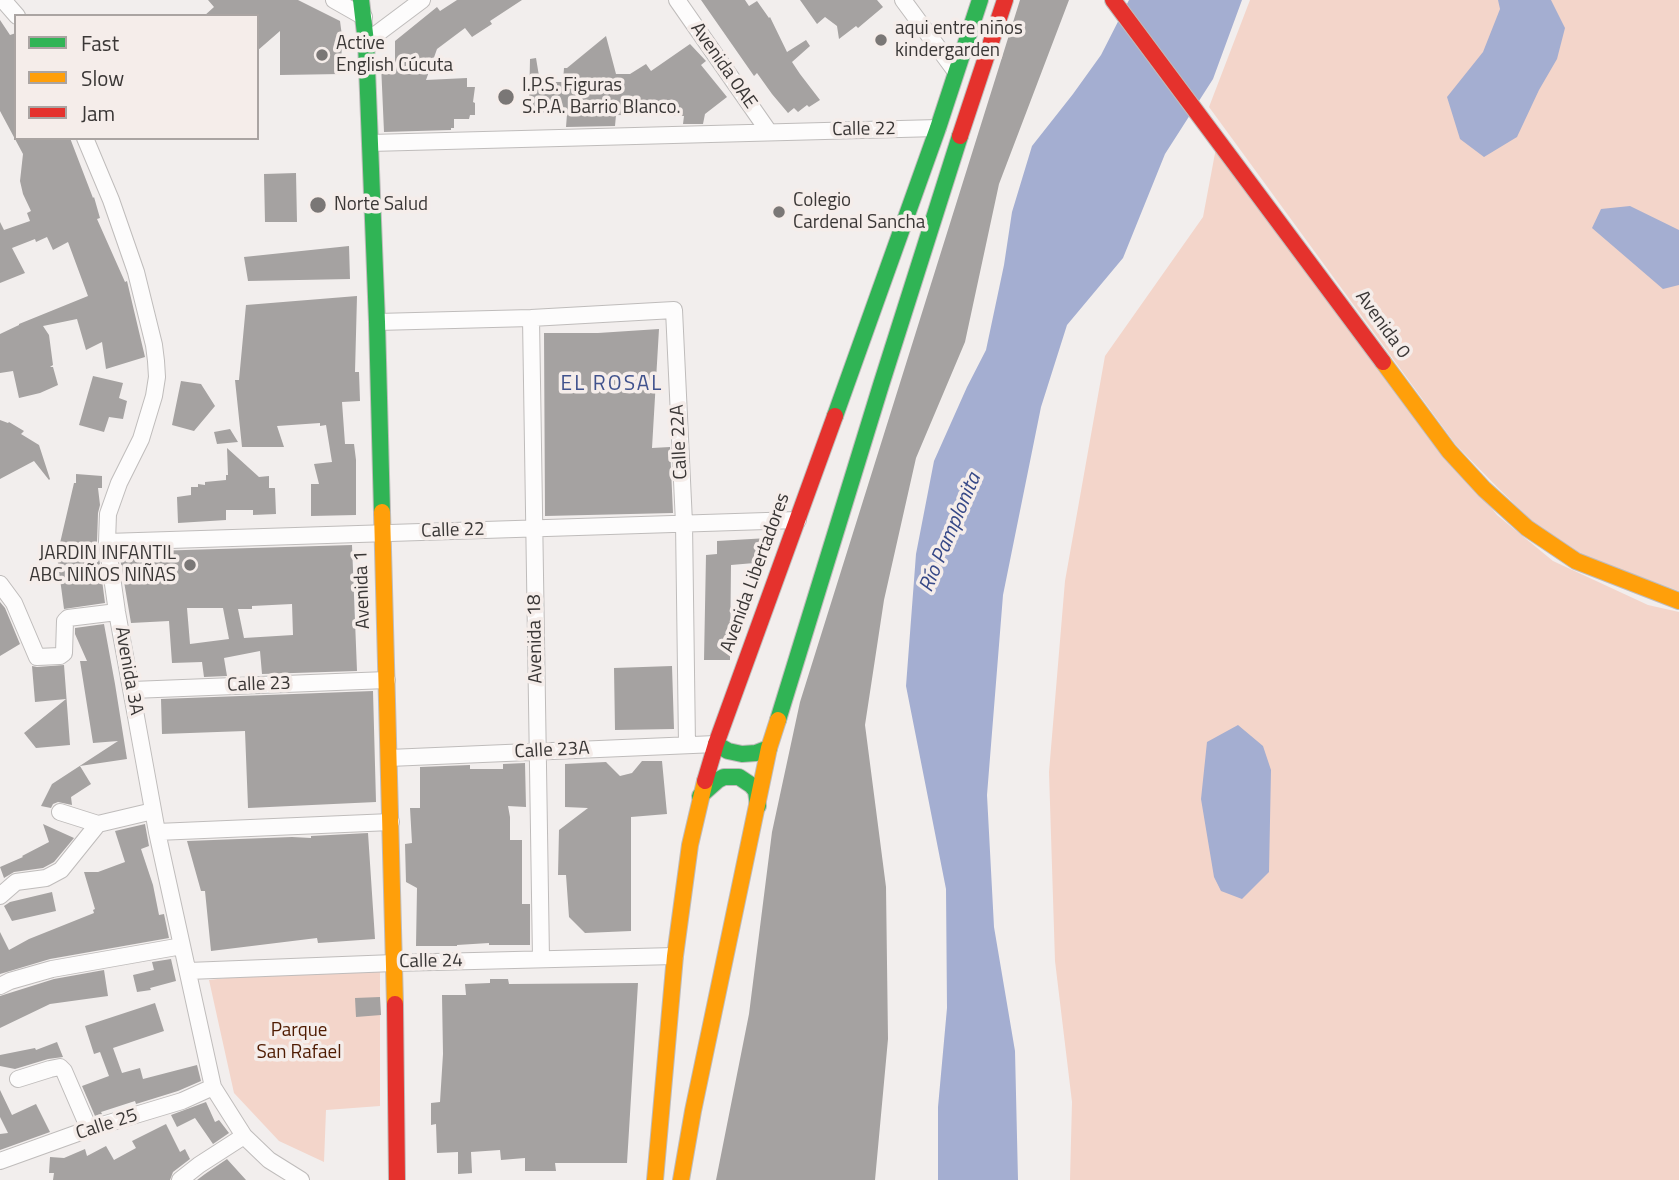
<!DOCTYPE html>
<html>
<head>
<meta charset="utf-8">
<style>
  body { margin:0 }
  #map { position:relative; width:1679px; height:1180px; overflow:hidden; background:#f2eeed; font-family:"Titillium Web",sans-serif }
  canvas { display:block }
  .legend { position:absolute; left:14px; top:14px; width:245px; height:126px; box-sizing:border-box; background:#f5edea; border:2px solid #aaa4a2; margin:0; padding:9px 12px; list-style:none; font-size:21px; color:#3a3736 }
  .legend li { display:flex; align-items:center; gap:14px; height:35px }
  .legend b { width:35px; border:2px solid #aaa4a2 }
</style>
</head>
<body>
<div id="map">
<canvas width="1679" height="1180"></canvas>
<ul class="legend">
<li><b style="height:9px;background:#30b455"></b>Fast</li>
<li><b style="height:9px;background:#ff9f0a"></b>Slow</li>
<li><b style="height:9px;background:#e5322d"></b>Jam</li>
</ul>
</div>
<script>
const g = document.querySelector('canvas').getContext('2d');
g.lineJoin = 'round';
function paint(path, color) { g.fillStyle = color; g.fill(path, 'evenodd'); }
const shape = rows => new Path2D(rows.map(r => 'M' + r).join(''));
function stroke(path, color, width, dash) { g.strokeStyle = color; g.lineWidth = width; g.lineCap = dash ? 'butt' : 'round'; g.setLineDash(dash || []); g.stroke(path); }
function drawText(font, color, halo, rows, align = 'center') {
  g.font = font + ' "Titillium Web",sans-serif'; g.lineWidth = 7; g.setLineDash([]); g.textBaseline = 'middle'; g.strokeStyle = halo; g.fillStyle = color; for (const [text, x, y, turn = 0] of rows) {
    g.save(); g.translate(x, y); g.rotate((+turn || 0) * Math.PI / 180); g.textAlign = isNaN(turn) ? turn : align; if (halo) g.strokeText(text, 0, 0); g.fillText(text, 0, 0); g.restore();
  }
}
paint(shape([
  [1250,0,1679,0,1679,591,1579,554,1533,522,1497,487,1456,445,1209,107],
  [1216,148,1497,515,1553,561,1648,605,1679,612,1679,1180,1070,1180,1072,1102,1055,961,1049,772,1065,581,1105,356,1203,217],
  [380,962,380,1106,326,1110,324,1162,279,1141,234,1093,209,980,354,963]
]), '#f3d5ca');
paint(shape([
  [1129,0,1242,0,1213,79,1165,154,1123,258,1067,325,1041,407,1003,595,987,795,994,927,1015,1051,1018,1180,938,1180,938,1107,947,1008,946,889,906,686,916,554,934,461,967,387,986,350,1004,265,1012,212,1032,146,1073,94,1101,55],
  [1498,0,1551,0,1565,28,1557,59,1539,90,1517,137,1484,157,1460,139,1447,97,1483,52,1500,9],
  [1630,206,1679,230,1679,285,1663,289,1592,228,1601,209],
  [1238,725,1263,746,1271,770,1269,872,1242,899,1221,891,1214,877,1201,799,1207,742]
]), '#a4aed1');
paint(shape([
  [208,0,298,0,340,21,342,36,341,74,280,75,280,31,257,51,257,16,204,16,214,7],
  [457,0,522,0,490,21,492,24,472,37,465,28,437,49,426,80,467,78,467,87,475,87,473,102,475,103,475,115,470,115,469,119,454,119,454,128,451,128,451,130,384,132,381,64,395,67,395,41,437,7,440,11],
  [701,0,745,0,749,6,757,1,769,18,770,17,787,52,806,40,810,46,792,62,800,74,820,100,809,107,807,105,798,112,794,108,788,113,772,94,757,73,754,76],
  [800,0,877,0,883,7,858,28,856,26,839,39,837,26,825,17,817,24],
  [1020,0,1069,0,999,184,965,342,916,458,884,600,865,725,886,887,888,1039,875,1180,716,1180,749,1014,772,832,800,702],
  [0,20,10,35,16,33,16,138,70,138,93,198,94,197,100,218,97,219,125,282,127,281,145,357,106,369,102,342,86,350,77,319,43,326,49,335,53,365,50,367,53,367,58,385,40,393,19,398,13,371,0,373,0,334,19,325,19,324,88,296,68,242,53,250,47,237,36,242,35,239,12,248,25,273,0,283,0,222,4,230,30,221,27,213,31,211,23,194,20,181,23,154,0,111],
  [606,36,616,74,630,74,646,64,651,71,690,44,706,61,701,65,727,97,705,114,703,124,683,124,684,116,616,115,615,126,566,127,567,114,541,112,541,106,529,107,530,59,536,58,540,82,563,82,564,68,567,68],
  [296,173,297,222,265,222,264,174],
  [349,246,350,279,248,281,244,257],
  [357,296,355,372,359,372,360,401,342,402,345,444,354,444,356,460,356,515,311,516,311,484,319,484,314,464,332,462,326,425,320,426,320,423,277,426,284,447,242,447,235,380,239,380,246,305],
  [659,329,652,448,670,447,673,513,545,516,544,333,598,333],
  [93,376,123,383,119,398,127,401,123,419,109,417,104,432,79,425],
  [181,381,201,384,215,406,194,431,172,425],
  [0,420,8,423,9,422,24,431,21,434,39,445,50,479,49,480,34,461,0,479],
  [230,429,238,442,217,444,214,432],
  [227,448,259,477,269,476,269,488,275,488,276,514,253,515,253,510,226,510,226,520,178,523,177,497,191,495,191,487,198,487,198,484,205,485,205,482,226,480,226,475,228,475],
  [76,474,102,476,102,488,98,488,100,505,98,513,97,542,105,603,64,609,57,556,74,483,76,483],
  [768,538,768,557,766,562,731,565,730,660,704,660,706,555,717,554,717,541],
  [352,545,357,671,262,674,260,651,224,658,227,676,204,677,202,662,172,663,169,621,131,623,119,552],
  [292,604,293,635,244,638,238,609,252,609,252,606],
  [187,608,223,608,229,639,190,644],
  [0,602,5,608,20,644,0,656],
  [104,624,115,684,127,759,80,766,91,784,71,797,72,805,58,802,53,804,51,808,41,806,52,784,118,741,93,743,80,661,87,661,75,634,75,628],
  [64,665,70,745,36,748,24,733,66,699,35,702,32,666,37,667],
  [672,666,674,729,615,730,614,668],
  [373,691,376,802,248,808,245,731,162,734,161,699],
  [642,761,662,761,667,814,631,817,631,931,585,933,569,917,566,875,558,875,559,830,588,808,565,807,565,764,606,762,620,776,632,773],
  [525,763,526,807,508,806,510,817,510,840,522,840,522,904,530,904,530,945,489,945,489,943,457,945,457,946,416,946,417,888,406,882,405,844,412,843,410,808,420,808,420,767,470,765,470,769,503,769,503,764],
  [43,824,74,838,54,862,43,868,14,872,4,878,0,867,23,857,22,856,49,842],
  [145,824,149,846,141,849,153,885,159,915,164,914,169,938,50,959,0,974,0,932,9,950,29,939,94,913,93,910,95,909,84,872,98,872,125,862,115,831],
  [368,833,375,939,318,943,317,938,211,951,205,891,201,891,187,841,292,837,311,838,311,836],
  [52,892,56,911,12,921,4,906,10,902],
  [171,959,176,981,150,988,151,990,137,992,133,975,154,970,152,962],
  [104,970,108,996,50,1004,0,1028,0,996,54,979],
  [490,979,508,979,509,984,638,983,627,1163,555,1163,556,1171,525,1171,525,1158,501,1160,500,1150,471,1152,472,1173,458,1174,458,1152,437,1153,436,1124,431,1125,431,1103,440,1102,443,1054,442,995,466,995,465,984,490,983],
  [380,997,381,1015,356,1017,355,998],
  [155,1003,164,1031,113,1048,122,1073,140,1068,143,1079,197,1065,201,1081,178,1091,136,1104,135,1101,101,1112,102,1114,95,1116,82,1086,109,1076,100,1052,94,1054,85,1026],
  [57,1042,63,1057,48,1059,15,1069,0,1066,0,1055,35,1048,36,1050],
  [0,1090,12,1115,36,1104,50,1132,0,1150,0,1134,8,1133,0,1117],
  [206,1102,215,1122,219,1120,229,1133,213,1144,195,1118,177,1127,171,1115],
  [166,1124,180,1152,185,1149,190,1159,173,1172,170,1180,53,1180,54,1173,49,1173,50,1157,64,1158,85,1149,87,1156,106,1146,114,1160,136,1148,132,1141],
  [227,1159,246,1180,197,1180,205,1174]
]), '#a5a2a1');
const street = shape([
  [3,0,17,16],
  [334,0,364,17],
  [677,0,769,132],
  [903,0,956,72],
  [366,42,422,0],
  [85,138,111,200,136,272,154,345,156,361,157,377,154,396,141,439,119,483,108,514,107,542,117,612,157,832,213,1087,244,1136,269,1160,301,1180],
  [370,143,938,128],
  [531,318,541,959],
  [377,322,531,318,674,310,684,523,687,745],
  [107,542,798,520],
  [0,584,14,603,37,657,60,656,64,653,65,621,68,618,117,612],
  [132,690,387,680],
  [389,758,716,744],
  [60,812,98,824],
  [157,832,391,822],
  [0,896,16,882,46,878,61,870,98,824,153,811],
  [188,971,394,963,675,956],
  [0,986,10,981,52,969,182,946],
  [18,1079,50,1069,60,1067,64,1071,89,1129],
  [0,1161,89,1129,182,1101,213,1087],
  [180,1180,199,1165,244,1136]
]);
const fast = shape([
  [361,0,366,42,377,322,382,512],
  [835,416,938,128,980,0],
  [778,720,881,385,960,136],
  [716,744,728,751,742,754,756,753,769,748],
  [700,796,718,780,724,777,739,777,751,785,756,791,758,806]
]);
const slow = shape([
  [1383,362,1449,451,1484,489,1527,528,1576,561,1679,601],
  [382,512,395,1004],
  [655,1180,675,956,690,845,705,781],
  [681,1180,693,1111,769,748,778,720]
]);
const jam = shape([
  [1113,0,1383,362],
  [960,136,1005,0],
  [705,781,716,744,835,416],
  [395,1004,397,1180]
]);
stroke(street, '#bfbcbb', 18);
stroke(fast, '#bfbcbb', 18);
stroke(slow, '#bfbcbb', 18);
stroke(jam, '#bfbcbb', 18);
stroke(street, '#fdfcfc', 16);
stroke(fast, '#30b455', 16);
stroke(slow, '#ff9f0a', 16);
stroke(jam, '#e5322d', 16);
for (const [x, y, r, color] of [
  [881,40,7,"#7a7776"],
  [322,55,7,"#7a7776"],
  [506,97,9,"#7a7776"],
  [318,205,9,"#7a7776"],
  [779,212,7,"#7a7776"],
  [190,565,7,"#7a7776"]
]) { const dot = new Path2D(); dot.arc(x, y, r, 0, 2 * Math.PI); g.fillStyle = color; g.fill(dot); stroke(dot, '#f5edea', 2.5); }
drawText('19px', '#3a3736', '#f5edea', [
  ["aqui entre niños",895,29],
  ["kindergarden",895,51],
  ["Active",336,44],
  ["English Cúcuta",336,66],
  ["I.P.S. Figuras",522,86],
  ["S.P.A. Barrio Blanco.",522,108],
  ["Colegio",793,201],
  ["Cardenal Sancha",793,223],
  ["Norte Salud",334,205],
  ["JARDIN INFANTIL",176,554,"right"],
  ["ABC NIÑOS NIÑAS",176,576,"right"]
], 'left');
drawText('19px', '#3a3736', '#f5edea', [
  ["Avenida 0AE",723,66,55],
  ["Calle 22",864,130,-1],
  ["Avenida 0",1382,325,54],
  ["Calle 22A",680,442,-93],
  ["Calle 22",453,531,-2],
  ["Avenida Libertadores",756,573,-70],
  ["Avenida 1",363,590,-92],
  ["Avenida 18",536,639,-91],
  ["Avenida 3A",128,671,80],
  ["Calle 23",259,685,-2],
  ["Calle 23A",552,751,-3],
  ["Calle 24",431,962,-1],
  ["Calle 25",107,1125,-18]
]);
drawText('19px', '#4f1b01', '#f5edea', [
  ["Parque",299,1031],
  ["San Rafael",299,1053]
]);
g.letterSpacing = '2px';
drawText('21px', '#40528d', '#f5edea', [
  ["EL ROSAL",612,385]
]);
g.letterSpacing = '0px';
drawText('italic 21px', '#364887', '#f5edea', [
  ["Río Pamplonita",951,533,-67]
]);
</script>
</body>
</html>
